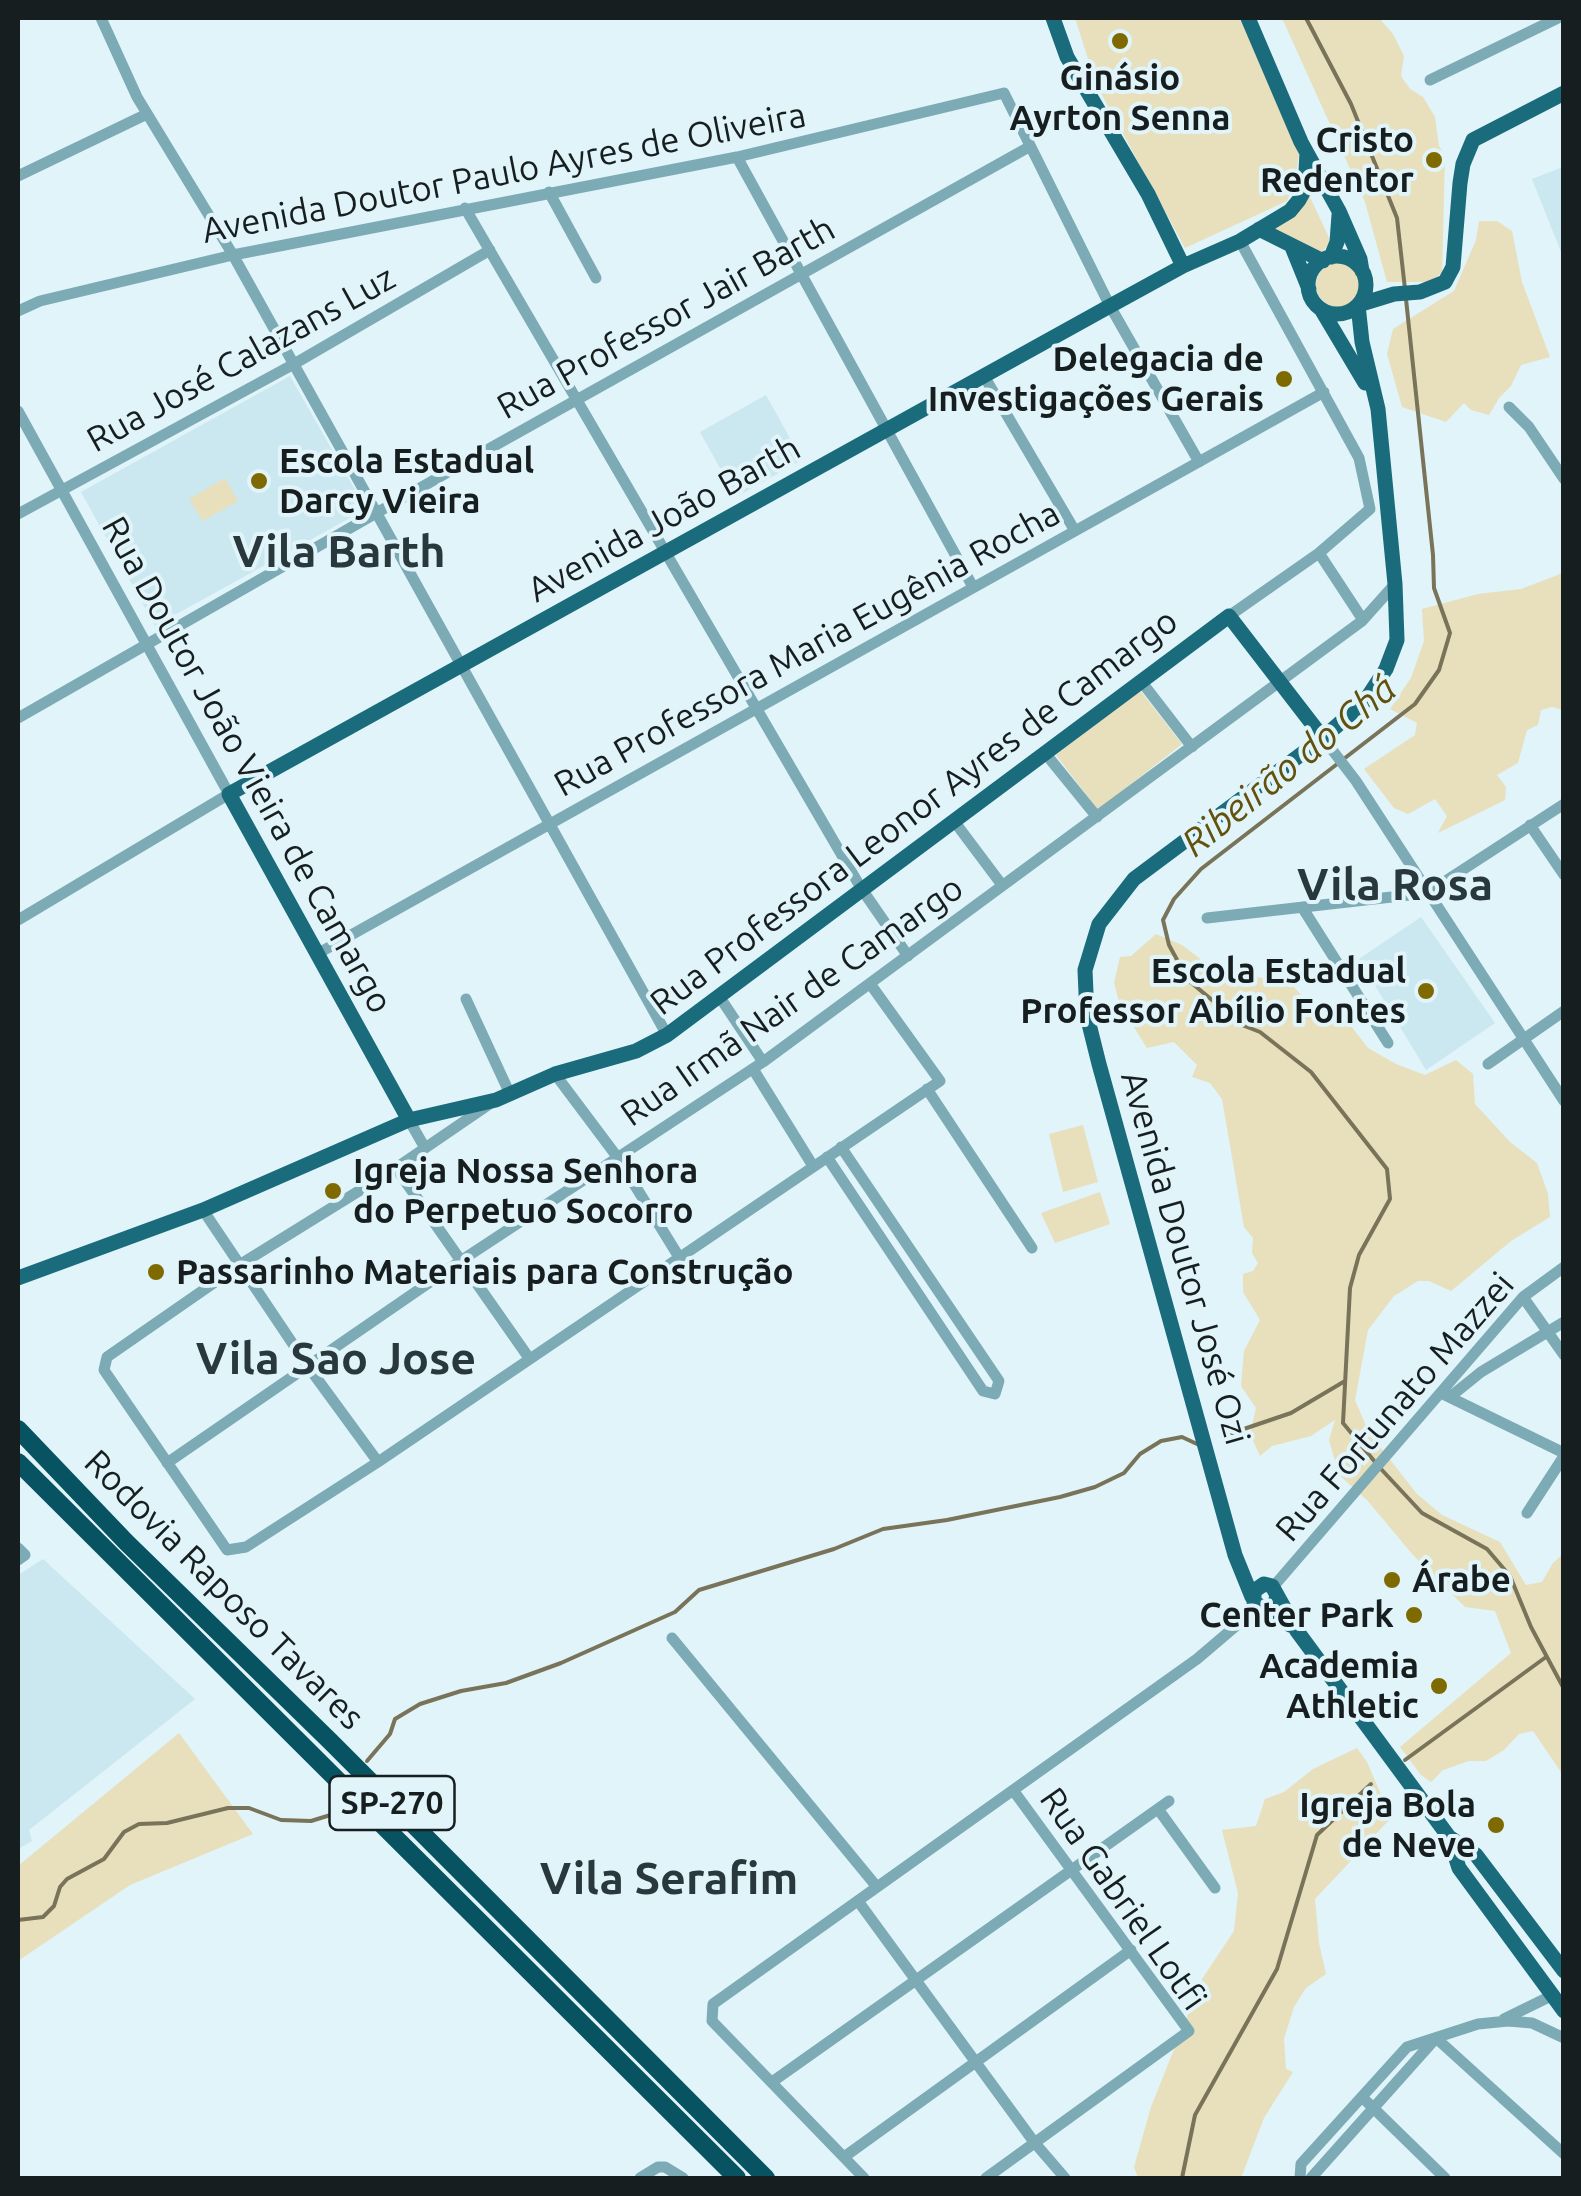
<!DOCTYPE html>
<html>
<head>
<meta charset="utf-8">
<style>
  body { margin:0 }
  #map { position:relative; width:1581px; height:2196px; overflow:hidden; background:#e0f4f9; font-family:Ubuntu,sans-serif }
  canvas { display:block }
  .frame { position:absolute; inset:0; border:20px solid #171e20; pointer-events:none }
</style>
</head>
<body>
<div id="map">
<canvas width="1581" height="2196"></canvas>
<div class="frame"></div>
</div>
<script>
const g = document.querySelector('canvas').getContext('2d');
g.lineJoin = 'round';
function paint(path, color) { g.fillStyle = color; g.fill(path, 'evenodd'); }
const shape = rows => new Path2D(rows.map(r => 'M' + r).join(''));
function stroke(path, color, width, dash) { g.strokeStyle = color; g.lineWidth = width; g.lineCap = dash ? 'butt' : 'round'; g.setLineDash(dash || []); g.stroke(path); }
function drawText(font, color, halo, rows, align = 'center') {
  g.font = font + ' Ubuntu,sans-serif'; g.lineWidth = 8; g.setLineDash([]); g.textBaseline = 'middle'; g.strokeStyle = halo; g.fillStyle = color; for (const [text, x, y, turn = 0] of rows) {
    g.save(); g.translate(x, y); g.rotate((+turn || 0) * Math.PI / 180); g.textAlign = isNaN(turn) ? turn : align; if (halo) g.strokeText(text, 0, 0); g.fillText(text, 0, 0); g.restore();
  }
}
paint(shape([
  [1563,167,1564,257,1563,257,1532,179],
  [290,376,366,509,155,626,81,492],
  [766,395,802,460,736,497,700,432],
  [1421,917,1495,1023,1426,1070,1359,959],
  [43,1559,195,1699,29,1830,32,1841,18,1849,18,1575]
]), '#cbe7ef');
paint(shape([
  [1075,18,1244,18,1300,150,1294,185,1287,201,1185,248,1096,84],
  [1282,18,1379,18,1393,34,1404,56,1401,76,1410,89,1423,97,1435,117,1439,146,1445,156,1442,273,1430,282,1387,282,1365,202],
  [1309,195,1331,242,1321,253,1271,227],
  [1479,221,1497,221,1512,231,1522,282,1550,357,1521,365,1511,386,1499,398,1489,415,1471,410,1464,403,1446,422,1402,407,1387,354,1393,329,1454,291,1476,240],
  '1316 285a22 22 0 1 1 44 0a22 22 0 1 1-44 0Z',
  [225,478,238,501,203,521,189,499],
  [1563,573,1563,710,1552,707,1541,710,1538,725,1527,730,1518,763,1497,775,1506,787,1505,800,1438,833,1447,816,1435,799,1408,814,1394,808,1364,769,1415,735,1417,723,1390,709,1411,678,1424,641,1422,609,1478,594,1521,589],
  [1139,689,1182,744,1098,810,1056,755],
  [1156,934,1182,945,1207,964,1293,986,1313,1008,1348,1022,1368,1048,1396,1064,1425,1075,1456,1060,1473,1074,1475,1104,1510,1142,1537,1163,1548,1194,1550,1217,1511,1241,1451,1291,1429,1281,1418,1281,1394,1296,1368,1330,1355,1400,1369,1433,1417,1494,1442,1515,1500,1542,1526,1585,1542,1582,1553,1563,1563,1554,1563,1775,1533,1731,1519,1734,1504,1750,1486,1761,1469,1761,1443,1770,1431,1782,1421,1775,1400,1747,1511,1653,1495,1611,1465,1607,1413,1555,1367,1500,1339,1475,1329,1440,1335,1420,1311,1436,1272,1446,1260,1456,1250,1434,1256,1408,1241,1386,1244,1351,1260,1320,1243,1292,1243,1274,1253,1271,1258,1263,1252,1253,1253,1238,1244,1227,1222,1099,1210,1083,1192,1077,1197,1065,1174,1042,1147,1048,1120,1005,1114,983,1120,957,1131,956],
  [1083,1125,1098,1182,1063,1192,1049,1134],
  [1100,1192,1110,1224,1055,1243,1041,1213],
  [179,1733,253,1834,130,1885,18,1961,18,1866],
  [1357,1748,1367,1762,1391,1818,1315,1899,1319,1943,1326,1974,1306,1988,1294,2007,1284,2039,1286,2069,1293,2072,1264,2118,1241,2178,1138,2178,1134,2167,1151,2107,1202,1979,1234,1931,1238,1893,1222,1830,1256,1826,1265,1799,1284,1792,1313,1769]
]), '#e8dfbd');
stroke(shape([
  [1306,18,1351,104,1397,218,1405,289],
  [1232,1433,1291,1413,1345,1381],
  [1375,1462,1343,1423,1350,1288,1359,1255,1390,1199,1387,1169,1311,1072,1260,1032,1242,1025,1188,980,1169,945,1163,920,1174,899,1201,869,1415,704,1439,670,1450,633,1434,588,1433,555,1406,299],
  [1381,1469,1422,1513,1487,1549,1510,1576,1531,1627,1564,1689],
  [1405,1760,1546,1657],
  [367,1761,390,1734,395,1719,420,1704,461,1691,506,1683,561,1663,675,1612,699,1590,834,1549,883,1529,947,1520,1060,1497,1095,1487,1124,1473,1140,1454,1161,1441,1182,1437,1197,1444],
  [18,1920,43,1917,54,1906,60,1887,67,1879,104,1859,124,1832,139,1824,167,1823,228,1808,249,1808,281,1820,311,1821,337,1813,343,1800],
  [1182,2178,1195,2115,1277,1969,1317,1835,1371,1784]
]), '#787359', 4);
stroke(shape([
  [101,18,137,97,233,255,667,1035],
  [1430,80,1558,18],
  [737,157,973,587],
  [18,176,147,114],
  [549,192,596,278],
  [465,208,861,888,908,956],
  [18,311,40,301,233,255,737,157,1004,93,1110,306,1199,462],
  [984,376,1075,531],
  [1509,407,1529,427,1564,479],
  [18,411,229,794,18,920],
  [18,514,294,364,490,250],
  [1319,553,1363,620],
  [1229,616,1319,553,1370,509,1359,458,1240,241],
  [1141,681,1192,747],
  [18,718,469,460,1029,147],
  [1323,738,1356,781,1564,1101],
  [1045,753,1097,817],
  [954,821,1002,885],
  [1530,825,1564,875],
  [1302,907,1388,1043],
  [1207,918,1427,893,1564,804],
  [317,954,1324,392],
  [719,996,763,1062],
  [466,999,510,1094],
  [1488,1064,1564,1011],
  [753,1069,813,1166],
  [555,1074,618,1158,679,1257],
  [927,1089,1032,1248],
  [491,1103,396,1168,241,1264,107,1357,104,1370,227,1550,246,1547,378,1462,940,1081,871,985],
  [409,1120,425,1148],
  [827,1157,983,1391,995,1394,999,1381,841,1147],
  [396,1168,529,1358],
  [203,1210,307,1365,378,1462],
  [1523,1297,1564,1355],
  [1445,1395,1564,1453],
  [1450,1397,1481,1372,1564,1322],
  [167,1463,462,1260,763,1062,1362,621,1395,584],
  [1527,1513,1564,1456],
  [18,1548,25,1555,18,1560],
  [1273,1587,1523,1297,1564,1267],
  [672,1638,877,1887],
  [1158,1809,1215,1888],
  [858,1901,1034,2142,1065,2178],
  [1504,2019,1553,1995],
  [1436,2038,1564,2154],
  [772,2082,1169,1801],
  [1362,2097,1445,2178],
  [844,2157,1131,1950],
  [640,2178,658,2167,665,2167,683,2178],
  [864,2178,712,2021,713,2004,1197,1659,1244,1619,1264,1609],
  [986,2178,1189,2031,1013,1790],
  [1300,2178,1301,2164,1407,2047,1478,2024,1508,2021,1532,2023,1564,2038],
  [1311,2178,1436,2038]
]), '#7caab5', 11);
stroke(shape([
  [1053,18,1067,57,1148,194,1183,266],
  [1248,18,1301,142,1339,211,1360,259,1362,271],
  [1259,229,1323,261],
  [1292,247,1309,289],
  '1308 285a29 29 0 1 1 58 0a29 29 0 1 1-58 0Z',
  [1331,257,1337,242,1339,215],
  [1321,309,1365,383],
  [409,1120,229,794,1110,306,1183,266,1240,241,1290,211,1299,200,1305,189,1307,153],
  [18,1278,203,1210,409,1120,496,1100,555,1074,636,1051,667,1035,1229,616,1323,738],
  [1277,1595,1297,1631,1449,1837,1459,1868,1564,2011],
  [1252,1597,1235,1555,1099,1064,1087,1016,1085,970,1099,924,1134,879,1323,738,1365,701,1386,669,1397,640,1395,584,1378,409,1362,342,1358,305,1394,294,1420,292,1445,282,1453,267,1460,183,1463,164,1473,140,1564,93],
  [1268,1609,1275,1604,1277,1595,1272,1586,1264,1584,1254,1591,1254,1602,1290,1625],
  [1449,1837,1476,1855,1564,1971]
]), '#1a6b7c', 15);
stroke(shape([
  [18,1429,126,1542,331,1742,766,2178],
  [18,1462,737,2178]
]), '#085361', 18);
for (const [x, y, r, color] of [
  [1120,41,10,"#7f6901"],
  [1434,160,10,"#7f6901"],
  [1284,379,10,"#7f6901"],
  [259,481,10,"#7f6901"],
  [1426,991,10,"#7f6901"],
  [333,1191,10,"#7f6901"],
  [156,1272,10,"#7f6901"],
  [1392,1580,10,"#7f6901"],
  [1414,1615,10,"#7f6901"],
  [1439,1686,10,"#7f6901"],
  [1496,1825,10,"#7f6901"]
]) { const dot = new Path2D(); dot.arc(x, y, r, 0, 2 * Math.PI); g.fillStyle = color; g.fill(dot); stroke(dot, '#e0f4f9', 4); }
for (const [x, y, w] of [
  [392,1803,125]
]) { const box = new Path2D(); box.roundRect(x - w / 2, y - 27, w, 54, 8); g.fillStyle = '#e0f4f9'; g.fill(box); stroke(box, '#171e20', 2.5); }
drawText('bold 32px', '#171e20', null, [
  ["SP-270",392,1803]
]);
drawText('bold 35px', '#171e20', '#e0f4f9', [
  ["Ginásio",1120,78,"center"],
  ["Ayrton Senna",1120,118,"center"],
  ["Cristo",1414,140],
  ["Redentor",1414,180],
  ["Delegacia de",1264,359],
  ["Investigações Gerais",1264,399],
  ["Escola Estadual",279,461,"left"],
  ["Darcy Vieira",279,501,"left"],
  ["Escola Estadual",1406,971],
  ["Professor Abílio Fontes",1406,1011],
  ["Igreja Nossa Senhora",353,1171,"left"],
  ["do Perpetuo Socorro",353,1211,"left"],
  ["Passarinho Materiais para Construção",176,1272,"left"],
  ["Árabe",1412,1580,"left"],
  ["Center Park",1394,1615],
  ["Academia",1419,1666],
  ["Athletic",1419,1706],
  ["Igreja Bola",1476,1805],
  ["de Neve",1476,1845]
], 'right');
drawText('35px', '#171e20', '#e0f4f9', [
  ["Avenida Doutor Paulo Ayres de Oliveira",504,173,-11],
  ["Rua Professor Jair Barth",666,318,-29],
  ["Rua José Calazans Luz",241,359,-29],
  ["Avenida João Barth",664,519,-29],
  ["Rua Professora Maria Eugênia Rocha",807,649,-29],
  ["Rua Doutor João Vieira de Camargo",247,765,61],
  ["Rua Professora Leonor Ayres de Camargo",914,812,-37],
  ["Rua Irmã Nair de Camargo",792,1001,-35],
  ["Avenida Doutor José Ozi",1185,1258,74],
  ["Rua Fortunato Mazzei",1395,1407,-49],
  ["Rodovia Raposo Tavares",224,1590,45],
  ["Rua Gabriel Lotfi",1123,1899,55]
]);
drawText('italic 38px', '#63520d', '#e0f4f9', [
  ["Ribeirão do Chá",1289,766,-39]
]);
drawText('bold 45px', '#28383c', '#e0f4f9', [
  ["Vila Barth",339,552],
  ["Vila Rosa",1395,885],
  ["Vila Sao Jose",336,1359],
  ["Vila Serafim",669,1879]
]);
</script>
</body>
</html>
